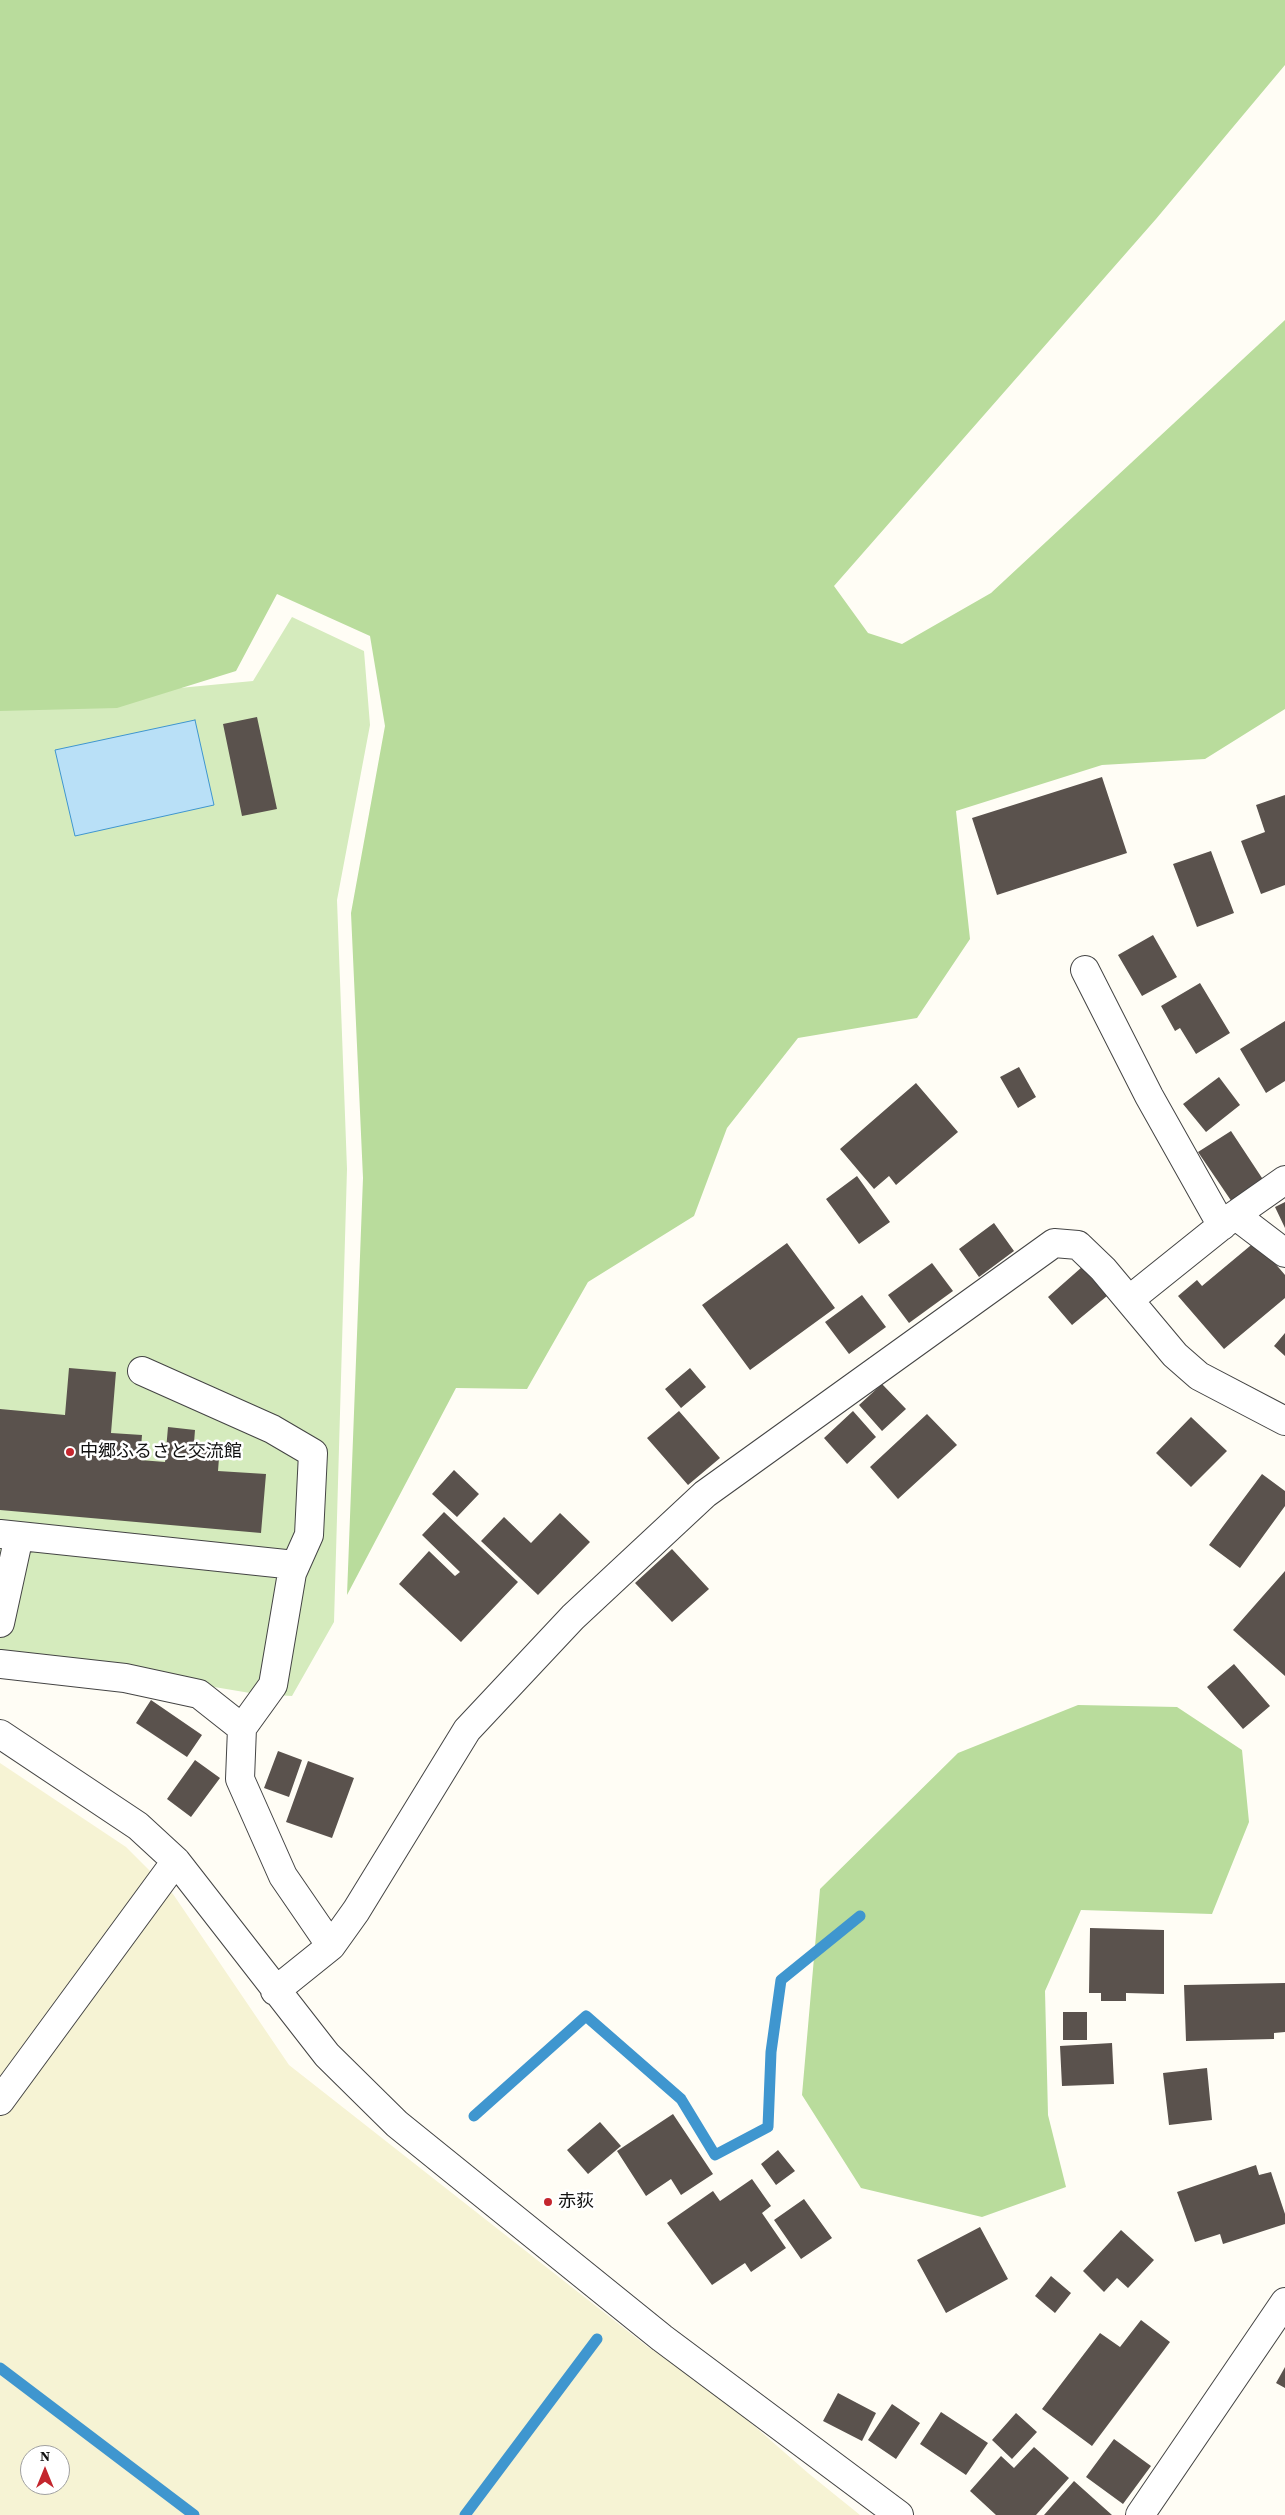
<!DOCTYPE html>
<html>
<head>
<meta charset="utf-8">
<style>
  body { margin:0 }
  #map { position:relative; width:1285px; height:2515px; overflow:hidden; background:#fffdf5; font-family:"Source Serif 4",serif }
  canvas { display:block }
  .north { position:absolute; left:20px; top:2445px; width:50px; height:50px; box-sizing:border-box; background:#fff; border:1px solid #a0a0a0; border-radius:50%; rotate:0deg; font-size:14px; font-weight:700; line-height:20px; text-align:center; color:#111 }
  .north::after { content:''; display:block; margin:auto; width:18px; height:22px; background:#c4262e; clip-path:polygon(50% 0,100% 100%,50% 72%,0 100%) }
</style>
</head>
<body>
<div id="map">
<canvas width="1285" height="2515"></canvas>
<div class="north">N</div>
</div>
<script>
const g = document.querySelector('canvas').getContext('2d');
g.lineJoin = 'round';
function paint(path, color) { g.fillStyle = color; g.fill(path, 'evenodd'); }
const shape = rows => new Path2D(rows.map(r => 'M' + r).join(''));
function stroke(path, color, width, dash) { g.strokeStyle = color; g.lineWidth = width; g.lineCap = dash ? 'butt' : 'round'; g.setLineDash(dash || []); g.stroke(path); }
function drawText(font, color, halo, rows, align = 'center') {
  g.font = font + ' "Source Serif 4","Noto Sans JP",serif'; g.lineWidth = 5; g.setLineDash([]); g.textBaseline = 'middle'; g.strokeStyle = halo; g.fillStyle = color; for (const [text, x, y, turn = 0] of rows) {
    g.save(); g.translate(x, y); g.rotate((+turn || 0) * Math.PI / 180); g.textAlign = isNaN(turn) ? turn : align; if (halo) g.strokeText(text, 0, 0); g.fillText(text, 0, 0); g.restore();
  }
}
paint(shape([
  [0,1763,126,1847,173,1894,289,2065,648,2347,704,2382,808,2473,860,2515,0,2515],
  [30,2455,60,2455,60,2485,30,2485]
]), '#f6f3d4');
paint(shape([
  [292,617,364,651,370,725,337,900,347,1169,334,1622,292,1696,256,1694,0,1651,0,705,253,681]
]), '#d5ebbd');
paint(shape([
  [0,0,1285,0,1285,65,1156,219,834,586,868,633,902,644,991,593,1285,320,1285,709,1205,759,1102,765,956,811,970,939,917,1018,798,1038,727,1128,694,1216,588,1282,527,1389,456,1388,347,1595,363,1178,351,913,385,726,370,636,277,594,236,671,117,708,0,711],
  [1078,1705,1177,1707,1242,1750,1249,1822,1212,1914,1081,1910,1045,1991,1048,2115,1066,2187,982,2217,861,2188,802,2095,820,1889,958,1753]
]), '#b9dc9c');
const water = shape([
  [195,720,214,805,75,836,55,750,195,720]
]);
paint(water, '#b9e0f7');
stroke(water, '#3f96cf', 1);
stroke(shape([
  [474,2116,586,2016,681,2099,715,2155,768,2127,771,2052,781,1980,860,1916],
  [0,2368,194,2515],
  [465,2515,597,2339]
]), '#3f96cf', 11);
paint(shape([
  [257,717,277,809,242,816,223,724],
  [1102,777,1127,853,997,895,972,818],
  [1285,795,1285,885,1261,894,1241,841,1265,832,1256,805],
  [1211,851,1234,913,1197,927,1173,864],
  [1153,935,1177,977,1142,996,1118,955],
  [1200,983,1230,1033,1196,1054,1180,1028,1175,1031,1161,1006],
  [1285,1021,1285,1081,1266,1093,1240,1049],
  [1019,1067,1036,1097,1018,1108,1000,1077],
  [1219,1077,1240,1105,1206,1132,1183,1104],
  [916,1083,958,1132,896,1185,889,1176,874,1189,840,1149],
  [1231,1131,1264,1181,1232,1202,1198,1152],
  [857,1176,890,1222,859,1244,826,1199],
  [1285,1202,1285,1228,1275,1207],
  [994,1223,1014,1251,979,1277,959,1249],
  [1256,1241,1285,1275,1285,1298,1224,1349,1178,1296,1197,1280,1202,1286],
  [787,1243,835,1308,750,1370,702,1305],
  [932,1263,953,1291,909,1323,888,1295],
  [1082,1267,1107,1296,1072,1325,1048,1297],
  [862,1295,886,1327,849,1354,825,1322],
  [1285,1333,1285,1356,1274,1346],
  [69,1368,116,1372,111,1433,142,1435,140,1460,165,1462,168,1427,195,1430,194,1443,220,1445,218,1471,266,1474,261,1533,0,1510,0,1409,65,1415],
  [690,1368,706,1387,681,1408,665,1389],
  [882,1384,906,1409,882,1431,859,1405],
  [679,1411,720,1458,688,1485,647,1438],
  [853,1411,876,1437,847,1464,824,1438],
  [927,1414,957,1445,898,1499,870,1467],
  [1191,1417,1227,1451,1191,1487,1156,1453],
  [454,1470,479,1494,457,1517,432,1494],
  [1262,1474,1285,1491,1285,1506,1240,1568,1209,1545],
  [444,1512,518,1582,461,1642,399,1584,429,1551,455,1576,460,1572,422,1535],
  [560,1513,590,1542,538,1595,481,1541,504,1517,531,1543],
  [672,1549,709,1589,672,1622,635,1583],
  [1285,1571,1285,1676,1233,1630],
  [1234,1664,1270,1706,1243,1729,1207,1687],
  [151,1700,202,1735,187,1757,136,1723],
  [278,1751,302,1760,289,1797,264,1788],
  [195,1760,220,1778,191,1817,167,1799],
  [308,1761,354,1778,332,1838,286,1822],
  [1090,1928,1164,1930,1164,1994,1126,1993,1126,2001,1101,2001,1101,1993,1089,1993],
  [1285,1983,1285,2032,1274,2033,1274,2039,1186,2041,1184,1985],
  [1063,2012,1087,2012,1087,2040,1063,2040],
  [1112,2043,1114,2084,1062,2086,1060,2046],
  [1207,2068,1212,2120,1169,2125,1163,2073],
  [673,2114,713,2174,681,2195,671,2179,646,2196,617,2151],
  [600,2122,621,2146,588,2174,567,2150],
  [778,2150,795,2171,776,2185,761,2164],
  [1256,2165,1259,2175,1271,2172,1285,2214,1285,2224,1223,2244,1220,2234,1195,2242,1177,2192],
  [752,2179,771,2206,762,2213,786,2248,751,2272,745,2263,712,2285,667,2223,713,2191,720,2201],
  [804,2199,832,2238,801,2259,774,2220],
  [980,2227,1008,2279,946,2313,917,2260],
  [1121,2230,1154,2260,1128,2288,1117,2278,1104,2292,1083,2271],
  [1051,2276,1071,2293,1055,2313,1035,2296],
  [1141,2320,1170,2342,1092,2446,1042,2409,1100,2333,1120,2347],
  [1285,2367,1285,2388,1276,2383],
  [838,2393,876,2413,862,2441,823,2421],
  [892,2404,920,2423,896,2459,868,2440],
  [941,2412,988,2443,966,2475,920,2444],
  [1016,2413,1037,2432,1012,2459,992,2440],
  [1114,2439,1151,2466,1123,2504,1086,2477],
  [1034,2447,1069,2478,1036,2515,996,2515,970,2491,1001,2456,1014,2468],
  [1074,2481,1112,2515,1044,2515]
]), '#5a524d');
const minor = shape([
  [1085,970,1149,1096,1222,1226],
  [1235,1215,1285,1253],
  [1129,1300,1235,1215,1285,1180],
  [142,1371,272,1429,313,1453,309,1535,292,1573,273,1685,242,1728],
  [0,1534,295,1565],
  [0,1623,19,1536],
  [0,1664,125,1678,199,1694,242,1728,240,1779,283,1876,331,1946],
  [0,1734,138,1826,176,1861,327,2055,397,2124,662,2338,899,2515],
  [275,1991,331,1946,356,1911,467,1730,573,1617,705,1494,1054,1243,1078,1245,1103,1269,1175,1355,1199,1376,1285,1421],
  [0,2101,176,1861],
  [1140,2515,1285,2302]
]);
stroke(minor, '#444', 30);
stroke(minor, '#fff', 28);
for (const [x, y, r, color] of [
  [70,1452,5,"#c4262e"],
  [548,2202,5,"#c4262e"]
]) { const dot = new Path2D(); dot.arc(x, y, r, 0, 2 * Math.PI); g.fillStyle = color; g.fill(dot); stroke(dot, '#fff', 2); }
drawText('18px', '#111', '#fff', [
  ["中郷ふるさと交流館",80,1452],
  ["赤荻",558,2202]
], 'left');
</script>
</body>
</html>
